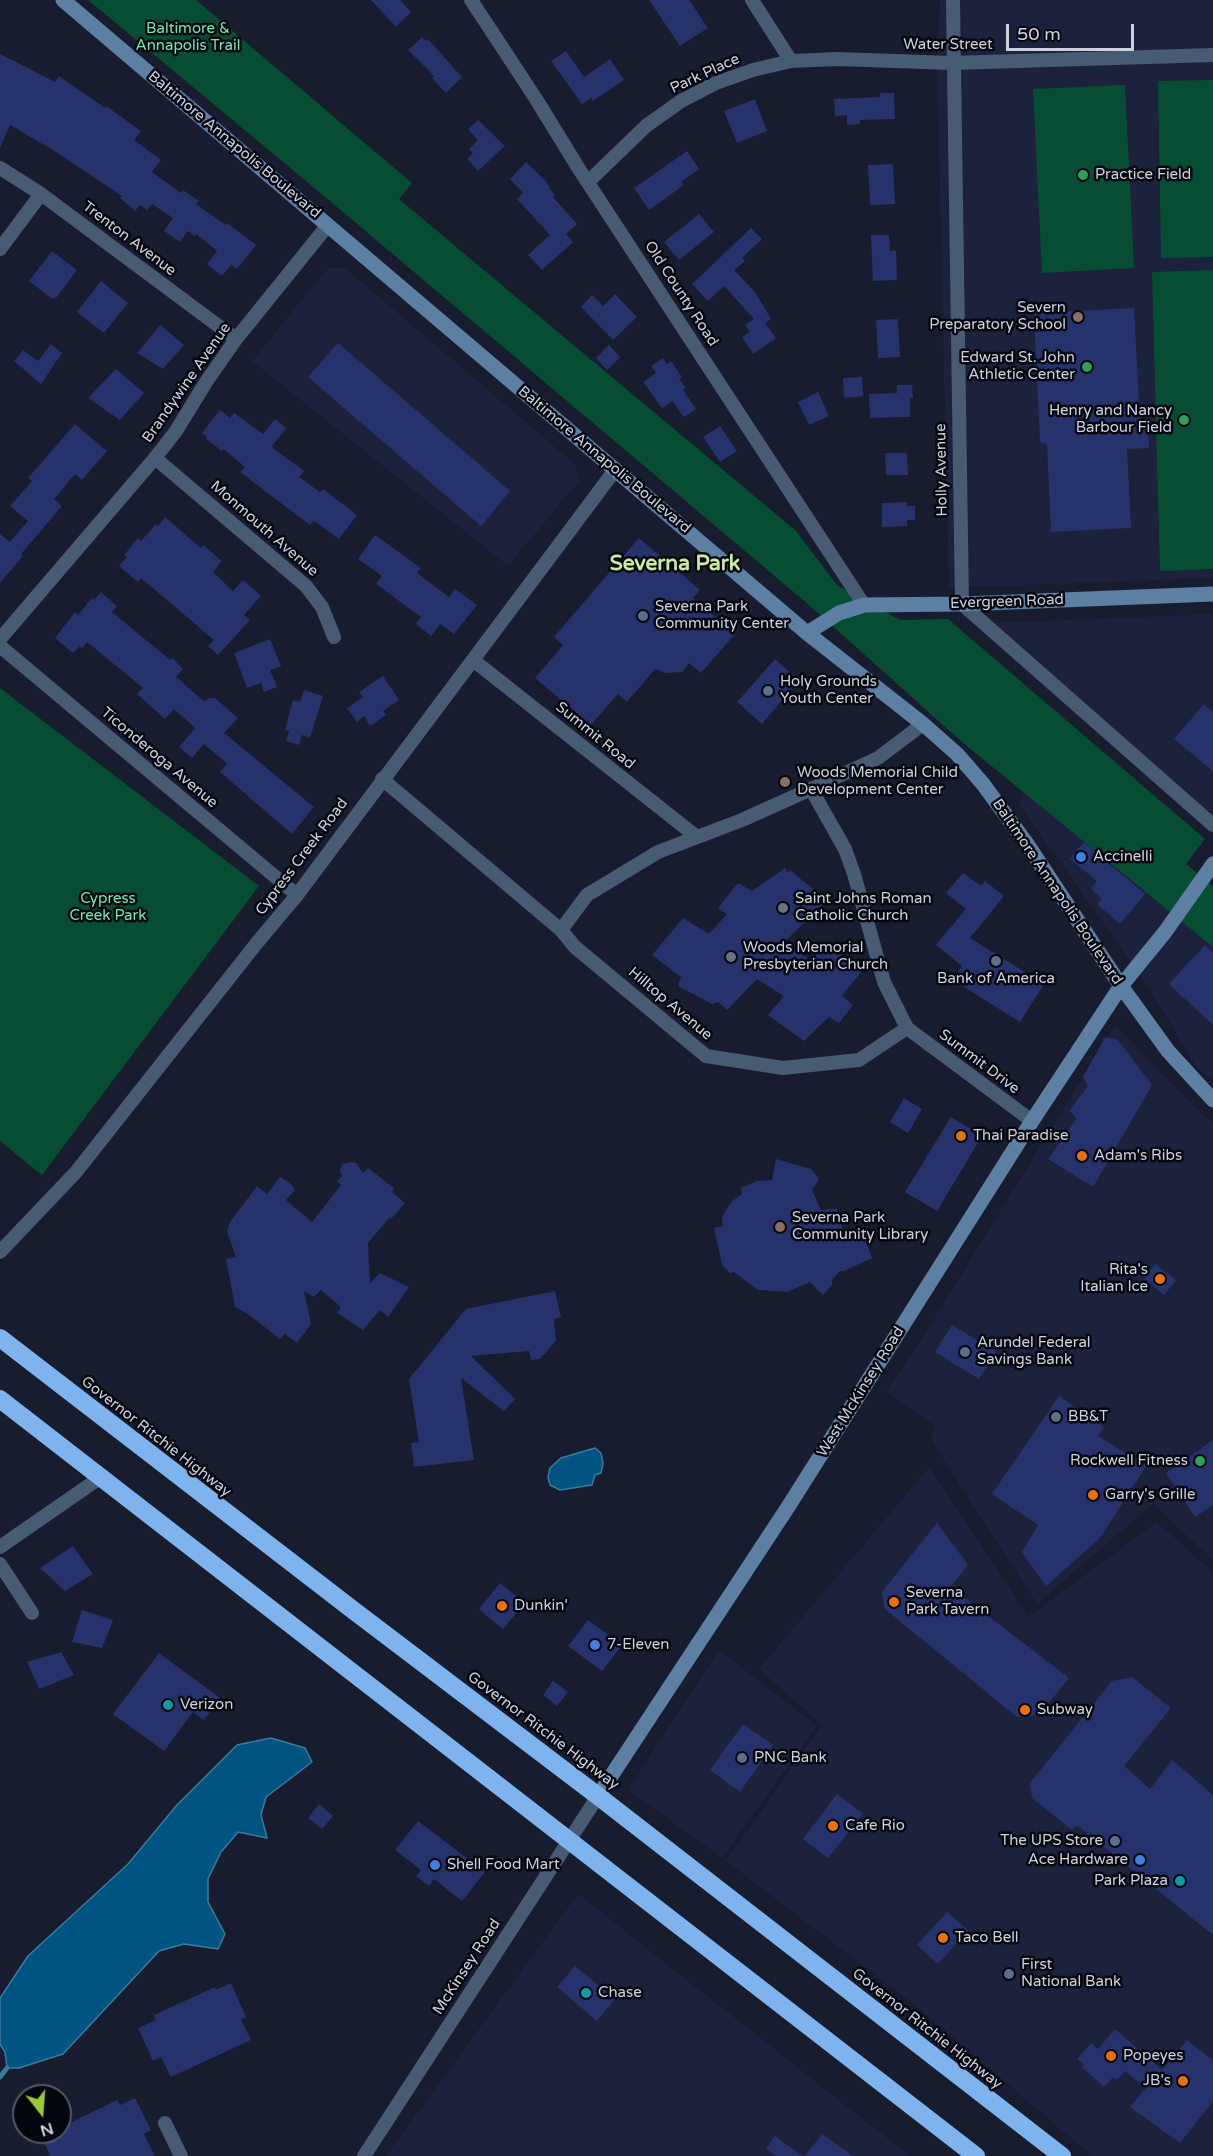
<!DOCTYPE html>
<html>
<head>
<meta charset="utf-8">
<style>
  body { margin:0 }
  #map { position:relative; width:1213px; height:2156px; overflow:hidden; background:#171c2e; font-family:"Varela Round",sans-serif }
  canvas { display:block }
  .north { position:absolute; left:12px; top:2084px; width:60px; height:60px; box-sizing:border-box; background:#05070f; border:2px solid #555862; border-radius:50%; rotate:163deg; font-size:16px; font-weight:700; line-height:24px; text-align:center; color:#cdd1de }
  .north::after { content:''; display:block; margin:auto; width:21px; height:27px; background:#9acb34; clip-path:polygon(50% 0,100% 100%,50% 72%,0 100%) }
  .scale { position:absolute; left:1006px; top:24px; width:128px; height:27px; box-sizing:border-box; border:3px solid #cdd1de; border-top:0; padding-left:8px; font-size:18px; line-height:21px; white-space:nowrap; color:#cdd1de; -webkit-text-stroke:4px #05070f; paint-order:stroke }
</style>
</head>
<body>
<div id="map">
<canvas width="1213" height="2156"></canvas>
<div class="north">N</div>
<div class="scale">50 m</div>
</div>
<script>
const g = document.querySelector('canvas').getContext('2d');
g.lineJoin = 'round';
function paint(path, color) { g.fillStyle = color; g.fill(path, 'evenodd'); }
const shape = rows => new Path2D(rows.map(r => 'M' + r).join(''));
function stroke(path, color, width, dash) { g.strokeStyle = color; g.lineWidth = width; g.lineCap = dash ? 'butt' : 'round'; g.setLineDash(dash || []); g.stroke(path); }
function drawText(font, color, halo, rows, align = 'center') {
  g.font = font + ' "Varela Round",sans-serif'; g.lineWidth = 5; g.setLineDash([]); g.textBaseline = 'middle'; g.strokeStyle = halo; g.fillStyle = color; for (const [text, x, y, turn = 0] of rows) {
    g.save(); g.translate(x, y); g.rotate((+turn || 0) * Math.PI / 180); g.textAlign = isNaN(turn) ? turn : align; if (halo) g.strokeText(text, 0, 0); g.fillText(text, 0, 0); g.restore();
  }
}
paint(shape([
  [940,0,1213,0,1213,578,949,588,937,55],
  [328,268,345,268,575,464,579,481,508,566,252,361],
  [1213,614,1213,817,995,623],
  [1027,781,1213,947,1213,1081,1197,1068,1147,985,1019,804],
  [1115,1025,1191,1103,1213,1123,1213,1560,1153,1504,1037,1604,931,1440,935,1426,886,1391,913,1353],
  [929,1467,1028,1617,1157,1522,1213,1572,1213,2156,1092,2156,917,2007,726,1861,822,1725,759,1669],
  [719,1650,817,1726,722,1858,628,1790],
  [578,1894,910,2156,386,2156]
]), '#1c223b');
paint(shape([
  [88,0,196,0,412,183,399,199,796,531,837,585,900,620,948,619,1205,839,1186,864,1213,886,1213,947,962,742,809,605,318,191],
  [1213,80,1213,257,1161,258,1158,81],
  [1125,85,1134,268,1042,273,1033,89],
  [1213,270,1213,569,1160,571,1152,272],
  [0,688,259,886,42,1175,0,1141]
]), '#074d34');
const water = shape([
  [595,1448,601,1453,603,1464,601,1473,595,1475,592,1485,560,1490,550,1485,548,1477,550,1468,561,1458,595,1448],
  [271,1738,305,1748,312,1762,266,1797,261,1815,267,1838,238,1832,221,1852,208,1879,208,1902,225,1934,218,1949,184,1944,159,1951,63,2054,19,2068,7,2068,5,2052,0,2044,0,1998,28,1956,128,1864,177,1805,237,1745,271,1738]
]);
paint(water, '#005482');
stroke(water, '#3e7a9e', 1.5);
stroke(shape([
  [0,2077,7,2068]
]), '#3e7a9e', 5);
paint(shape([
  [371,0,400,0,411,12,396,27],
  [649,0,689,0,708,28,680,46],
  [422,37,426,41,428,39,462,77,446,93,432,78,434,76,408,50],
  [566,51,584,77,610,59,624,80,593,101,591,98,582,104,551,61],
  [0,54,55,82,59,76,105,108,106,106,141,131,134,140,161,160,152,172,181,193,183,190,199,201,196,204,226,225,227,223,256,245,237,269,231,265,222,276,207,264,217,251,196,234,195,236,188,231,180,242,164,231,173,218,152,204,147,210,140,205,135,211,120,198,122,196,56,152,10,125,0,148],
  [880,93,894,93,895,119,860,120,860,124,847,125,847,115,835,116,834,99,880,97],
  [755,99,767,131,737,143,724,111],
  [478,120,505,146,478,171,467,159,473,153,469,149,478,140,468,129],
  [687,151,699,169,681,182,684,185,649,210,634,188],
  [526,162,545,180,550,187,549,188,555,195,553,197,577,224,566,234,573,242,542,270,528,255,550,235,517,199,523,193,510,179],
  [893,164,895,204,870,205,868,165],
  [699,214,714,232,679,260,664,242],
  [751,228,762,239,742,258,745,261,734,270,755,292,771,319,765,323,776,338,753,354,742,337,750,332,745,325,754,319,724,286,708,301,692,284],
  [871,235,889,235,890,251,896,250,897,280,873,281],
  [52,251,77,270,56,298,51,298,29,281],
  [101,281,128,303,104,333,77,312],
  [615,294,637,317,613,340,581,307,592,295,603,306],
  [1134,308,1140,421,1148,421,1149,448,1127,449,1131,528,1051,532,1047,444,1040,442,1034,313],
  [898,319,900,357,878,358,876,320],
  [160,325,184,345,163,369,137,353],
  [338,343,510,491,481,526,308,377],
  [51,344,62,353,41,384,14,361,23,350,38,361],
  [609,345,620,357,607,370,596,358],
  [663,358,667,364,671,361,682,377,679,379,686,388,683,390,696,409,684,417,672,401,662,408,643,382,656,373,651,366],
  [116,369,144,393,120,420,88,398],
  [862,377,863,396,844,398,843,378],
  [897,385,912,385,913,398,910,398,910,417,870,418,869,394,897,393],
  [818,392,829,416,809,425,798,402],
  [220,410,230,418,234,413,263,434,275,419,286,428,272,446,274,449,304,471,299,477,320,492,323,489,357,515,339,539,314,521,310,525,240,472,245,467,224,449,222,451,206,439,207,437,202,433],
  [75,424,107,451,82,480,75,474,54,499,62,506,21,554,23,556,0,583,0,534,10,542,28,521,10,506,32,481,28,478],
  [720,426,737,451,720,462,703,437],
  [885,453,907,453,908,475,886,475],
  [907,502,907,506,915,506,915,520,907,520,907,526,882,527,882,503],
  [165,517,201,548,203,545,222,561,213,572,233,591,243,580,261,596,244,615,250,620,218,655,208,646,214,640,141,578,138,582,119,566,127,557,124,555,138,538,141,541,156,524,158,526],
  [375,535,421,568,417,573,449,597,455,589,477,605,454,634,440,624,431,636,416,624,421,617,376,584,382,576,358,559],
  [639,538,700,590,693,598,735,634,701,673,689,663,682,672,666,673,655,669,627,702,618,694,591,725,535,678,563,645,554,637],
  [101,592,117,606,112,612,170,660,172,658,183,669,176,677,205,702,209,698,215,698,238,718,224,733,314,807,292,834,220,772,227,764,204,744,192,758,179,747,195,728,174,709,165,719,137,694,143,688,87,642,82,648,80,646,73,653,55,638,75,612,78,615,92,598,94,600],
  [270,639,281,666,270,670,277,687,264,692,261,683,247,688,234,653],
  [775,659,799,680,762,724,737,702],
  [383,676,399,700,383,711,386,715,370,726,364,716,357,722,347,708,363,697,359,692],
  [304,690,323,696,310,738,302,735,299,745,286,741,289,731,285,730,293,700,300,702],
  [1204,704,1213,712,1213,771,1174,739],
  [1084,842,1145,894,1120,924,1097,904,1102,899,1091,889,1097,881,1070,859],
  [785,868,788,873,790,870,827,901,783,943,812,961,825,942,862,971,842,996,853,1005,839,1023,829,1017,804,1041,768,1015,784,996,757,979,727,1010,718,1002,712,1004,678,986,681,977,652,955,683,918,709,934,727,914,718,908,738,883,752,891],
  [963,873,981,886,985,881,1004,896,970,938,1044,984,1020,1022,953,980,962,966,936,945,966,909,946,893],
  [1205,945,1213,953,1213,1025,1169,984],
  [1105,1037,1118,1040,1152,1085,1093,1187,1048,1159,1077,1118,1069,1111,1088,1086,1083,1077],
  [904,1098,922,1109,908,1133,890,1122],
  [951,1117,982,1136,937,1211,905,1192],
  [776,1159,811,1169,819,1179,812,1190,821,1210,837,1209,844,1235,862,1231,872,1258,844,1271,840,1271,832,1280,832,1285,823,1295,810,1282,787,1292,758,1290,734,1272,730,1273,722,1265,714,1228,723,1226,722,1217,731,1202,742,1194,741,1188,757,1181,772,1180],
  [350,1162,356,1163,363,1173,368,1168,394,1188,392,1192,405,1203,391,1219,390,1217,368,1243,370,1283,380,1273,409,1287,388,1317,380,1310,363,1330,337,1313,341,1307,321,1290,314,1297,304,1291,311,1324,297,1343,285,1334,280,1339,248,1314,235,1307,226,1259,236,1257,227,1232,230,1222,257,1186,267,1194,280,1177,290,1183,295,1190,286,1200,312,1222,341,1185,337,1181,342,1176,340,1171,342,1164],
  [1155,1264,1176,1280,1164,1295,1144,1278],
  [555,1291,561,1317,554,1319,556,1341,540,1359,531,1360,529,1351,471,1356,515,1399,504,1411,461,1378,474,1460,414,1467,411,1443,419,1442,409,1379,466,1309],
  [952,1325,996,1352,979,1379,935,1352],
  [1059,1396,1104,1427,1098,1436,1146,1466,1100,1538,1046,1586,1022,1552,1038,1525,992,1494],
  [1213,1440,1213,1505,1195,1517,1166,1473],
  [937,1523,968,1565,950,1587,1069,1678,1039,1715,1017,1717,885,1609,882,1592],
  [73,1546,93,1574,65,1591,40,1568],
  [500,1583,525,1603,503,1629,479,1609],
  [82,1610,113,1620,102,1648,72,1642],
  [588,1620,622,1645,602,1671,568,1646],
  [61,1652,74,1675,39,1689,27,1662],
  [159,1653,220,1698,204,1720,193,1712,164,1751,113,1714],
  [1132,1677,1171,1708,1124,1766,1150,1789,1172,1760,1213,1795,1213,1935,1077,1825,1072,1830,1032,1798,1030,1783,1112,1681],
  [553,1681,568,1692,557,1706,543,1695],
  [743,1724,773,1745,740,1792,710,1770],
  [837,1794,863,1814,828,1858,803,1839],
  [319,1804,333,1816,322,1829,308,1818],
  [418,1821,485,1872,462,1901,434,1879,429,1886,416,1876,421,1870,395,1850],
  [947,1912,968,1930,938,1964,917,1945],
  [575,1966,615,1999,597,2021,557,1987],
  [231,1983,246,2017,241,2020,251,2040,171,2077,161,2057,153,2061,138,2028,156,2020,154,2015,215,1987,216,1990],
  [1115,2029,1162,2070,1187,2040,1213,2061,1213,2101,1180,2143,1130,2107,1146,2088,1125,2071,1117,2080,1113,2077,1104,2087,1082,2067,1084,2065,1077,2059,1091,2043,1098,2049],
  [135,2098,151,2130,144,2134,155,2156,50,2156,44,2142,60,2134,60,2128,117,2100,120,2105],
  [822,2134,853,2156,805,2156],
  [775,2136,802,2156,776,2156,766,2149]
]), '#26326c');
stroke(shape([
  [471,0,536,99,579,169,864,605],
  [752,0,791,61],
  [953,0,962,604,1213,825],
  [0,168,41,194,236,339],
  [588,182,646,126,681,101,716,83,753,70,791,61,838,59,952,63,1213,55],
  [0,249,41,194],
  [155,458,306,586,322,607,334,637],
  [0,639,155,458,176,431,206,382,236,339,328,225],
  [0,646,297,895],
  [473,660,697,837],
  [923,724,878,758,811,789,845,849,854,874,884,982,907,1028,1032,1121],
  [382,779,561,930],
  [811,789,742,820,658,852,587,895,561,930,575,947,706,1056,783,1068,859,1060,907,1028],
  [0,1252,76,1172,256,944,297,895,615,470],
  [0,1547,101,1477],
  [0,1564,32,1613],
  [165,2123,181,2156],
  [364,2156,598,1796]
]), '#475b73', 14);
stroke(shape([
  [63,0,807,633,923,724,957,754,983,784,1027,844,1121,986,1168,1051,1213,1100],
  [807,633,839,613,864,605,962,604,1213,594],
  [598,1796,788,1507,1032,1121,1121,986,1165,932,1213,864]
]), '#5d7fa4', 15);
stroke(shape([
  [0,1338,353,1610,598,1796,1062,2156],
  [0,1399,976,2156]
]), '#7eb3ee', 18);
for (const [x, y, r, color] of [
  [1083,175,6,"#2e9e5b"],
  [1078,317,6,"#8d6e63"],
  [1087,367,6,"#2e9e5b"],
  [1184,420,6,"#2e9e5b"],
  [643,616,6,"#5c6f8a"],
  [768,691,6,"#5c6f8a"],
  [785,782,6,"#8d6e63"],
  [1081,857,6,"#3f7fe0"],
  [783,908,6,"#6b7280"],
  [731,957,6,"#6b7280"],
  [996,961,6,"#5c6f8a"],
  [961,1136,6,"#e8710a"],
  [1082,1156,6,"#e8710a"],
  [780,1227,6,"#8d6e63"],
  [1160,1279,6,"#e8710a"],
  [965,1352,6,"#5c6f8a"],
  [1056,1417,6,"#5c6f8a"],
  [1200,1461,6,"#2e9e5b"],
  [1093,1495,6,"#e8710a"],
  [894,1602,6,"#e8710a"],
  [502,1606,6,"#e8710a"],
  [595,1645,6,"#3f7fe0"],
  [168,1705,6,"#0f9aa8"],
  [1025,1710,6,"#e8710a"],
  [742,1758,6,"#5c6f8a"],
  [833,1826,6,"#e8710a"],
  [1115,1841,6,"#5c6f8a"],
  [1140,1860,6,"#3f7fe0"],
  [435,1865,6,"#3f7fe0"],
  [1180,1881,6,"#0f9aa8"],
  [943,1938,6,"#e8710a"],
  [1009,1974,6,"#5c6f8a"],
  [586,1993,6,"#0f9aa8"],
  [1111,2056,6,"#e8710a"],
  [1183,2081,6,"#e8710a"]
]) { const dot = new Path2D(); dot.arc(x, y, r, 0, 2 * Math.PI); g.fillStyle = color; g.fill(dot); stroke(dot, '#05070f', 2); }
drawText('15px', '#73e9b3', '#05070f', [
  ["Baltimore &",188,29],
  ["Annapolis Trail",188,46],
  ["Cypress",108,899],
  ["Creek Park",108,916]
]);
drawText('15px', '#cdd1de', '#05070f', [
  ["Water Street",948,45],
  ["Park Place",705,74,-25],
  ["Baltimore Annapolis Boulevard",234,145,40],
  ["Trenton Avenue",129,239,37],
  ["Old County Road",681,294,57],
  ["Brandywine Avenue",187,383,-55],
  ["Baltimore Annapolis Boulevard",604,460,40],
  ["Holly Avenue",942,470,-91],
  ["Monmouth Avenue",264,529,41],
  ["Evergreen Road",1007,602,-2],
  ["Summit Road",595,736,39],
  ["Ticonderoga Avenue",159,758,40],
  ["Cypress Creek Road",302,857,-53],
  ["Baltimore Annapolis Boulevard",1057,892,56],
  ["Hilltop Avenue",670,1004,40],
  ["Summit Drive",979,1062,37],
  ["West McKinsey Road",861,1392,-58],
  ["Governor Ritchie Highway",156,1437,38],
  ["Governor Ritchie Highway",543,1731,37],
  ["McKinsey Road",467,1967,-57],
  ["Governor Ritchie Highway",927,2029,38]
]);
drawText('15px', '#cdd1de', '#05070f', [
  ["Practice Field",1095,175],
  ["Severn",1066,308,"right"],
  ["Preparatory School",1066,325,"right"],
  ["Edward St. John",1075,358,"right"],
  ["Athletic Center",1075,375,"right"],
  ["Henry and Nancy",1172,411,"right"],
  ["Barbour Field",1172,428,"right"],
  ["Severna Park",655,607],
  ["Community Center",655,624],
  ["Holy Grounds",780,682],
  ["Youth Center",780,699],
  ["Woods Memorial Child",797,773],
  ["Development Center",797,790],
  ["Accinelli",1093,857],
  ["Saint Johns Roman",795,899],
  ["Catholic Church",795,916],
  ["Woods Memorial",743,948],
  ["Presbyterian Church",743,965],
  ["Bank of America",996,979,"center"],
  ["Thai Paradise",973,1136],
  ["Adam's Ribs",1094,1156],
  ["Severna Park",792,1218],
  ["Community Library",792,1235],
  ["Rita's",1148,1270,"right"],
  ["Italian Ice",1148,1287,"right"],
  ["Arundel Federal",977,1343],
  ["Savings Bank",977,1360],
  ["BB&T",1068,1417],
  ["Rockwell Fitness",1188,1461,"right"],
  ["Garry's Grille",1105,1495],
  ["Severna",906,1593],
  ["Park Tavern",906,1610],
  ["Dunkin'",514,1606],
  ["7-Eleven",607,1645],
  ["Verizon",180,1705],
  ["Subway",1037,1710],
  ["PNC Bank",754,1758],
  ["Cafe Rio",845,1826],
  ["The UPS Store",1103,1841,"right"],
  ["Ace Hardware",1128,1860,"right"],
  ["Shell Food Mart",447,1865],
  ["Park Plaza",1168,1881,"right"],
  ["Taco Bell",955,1938],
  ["First",1021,1965],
  ["National Bank",1021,1982],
  ["Chase",598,1993],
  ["Popeyes",1123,2056],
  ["JB's",1171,2081,"right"]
], 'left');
drawText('bold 21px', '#cdeaa1', '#05070f', [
  ["Severna Park",675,564]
]);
</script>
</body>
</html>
